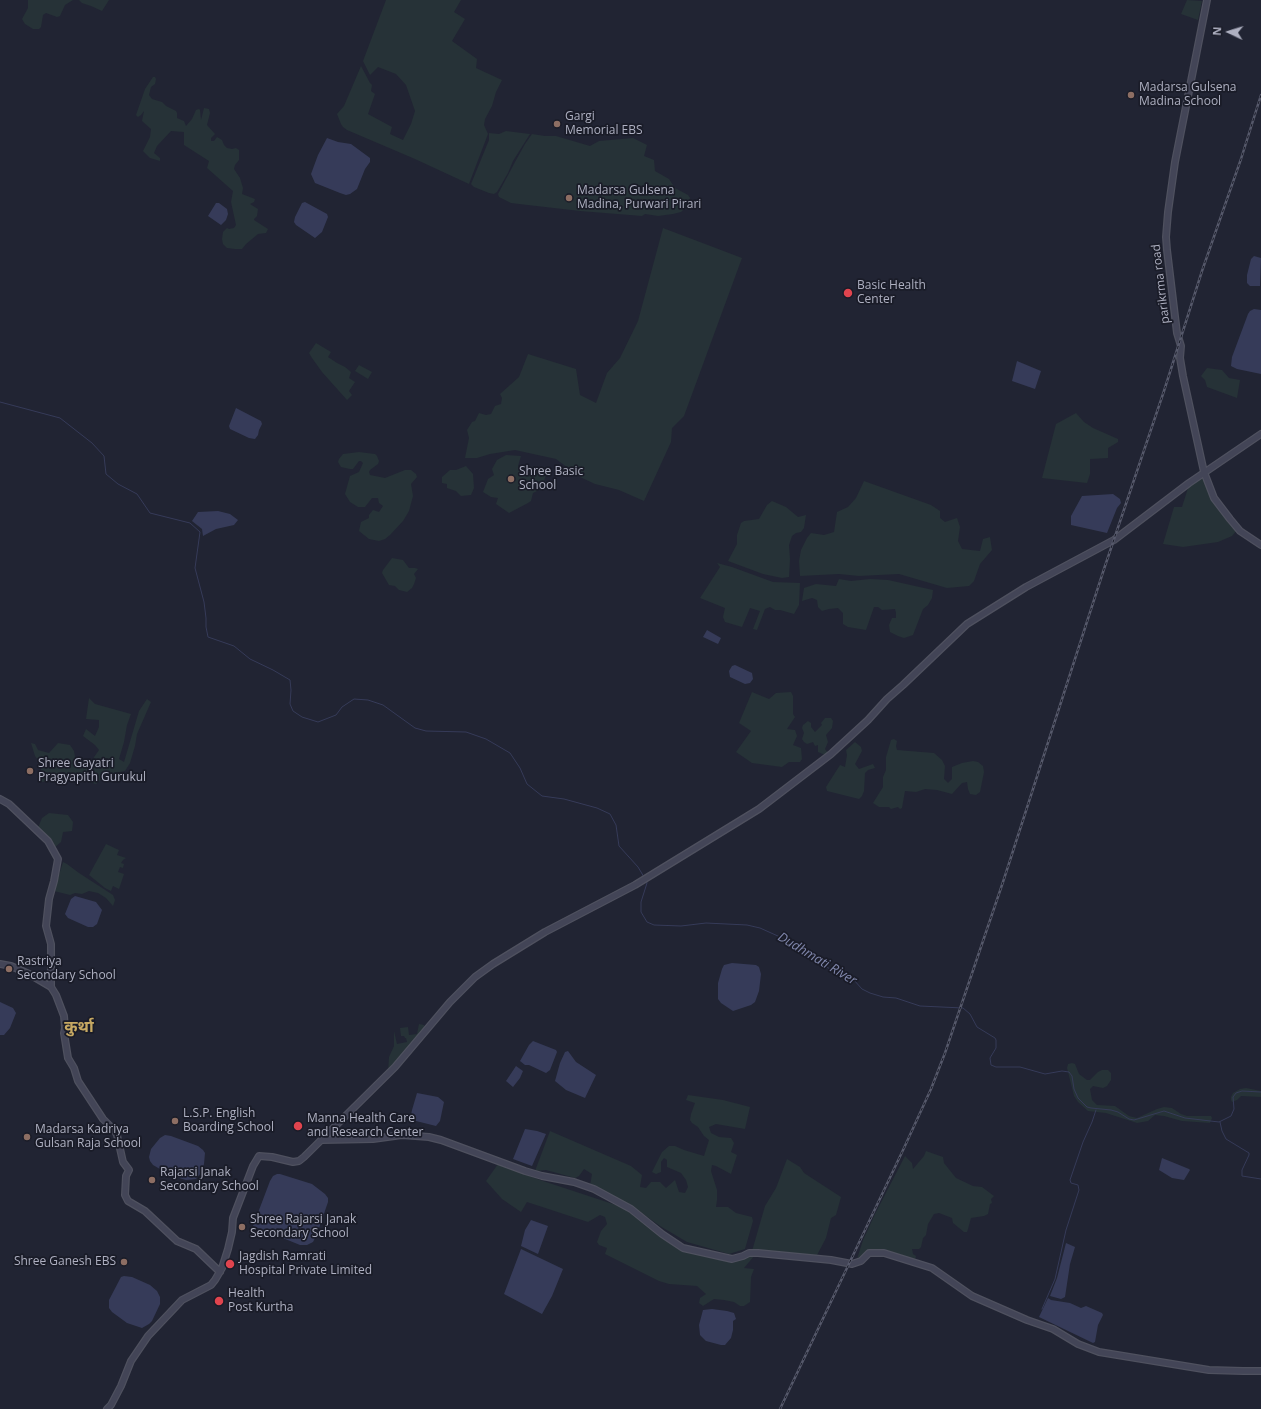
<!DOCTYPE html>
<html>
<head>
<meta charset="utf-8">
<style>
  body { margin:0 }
  #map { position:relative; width:1261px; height:1409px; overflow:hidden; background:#212433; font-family:"Open Sans",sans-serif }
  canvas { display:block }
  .north { position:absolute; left:1209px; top:12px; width:40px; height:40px; -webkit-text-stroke:3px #1a1c28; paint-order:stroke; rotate:274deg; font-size:11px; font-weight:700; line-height:16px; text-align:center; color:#aeb0c1 }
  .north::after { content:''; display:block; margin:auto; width:14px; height:18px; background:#aeb0c1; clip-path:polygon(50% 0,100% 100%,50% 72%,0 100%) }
</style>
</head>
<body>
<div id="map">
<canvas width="1261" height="1409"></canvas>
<div class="north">N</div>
</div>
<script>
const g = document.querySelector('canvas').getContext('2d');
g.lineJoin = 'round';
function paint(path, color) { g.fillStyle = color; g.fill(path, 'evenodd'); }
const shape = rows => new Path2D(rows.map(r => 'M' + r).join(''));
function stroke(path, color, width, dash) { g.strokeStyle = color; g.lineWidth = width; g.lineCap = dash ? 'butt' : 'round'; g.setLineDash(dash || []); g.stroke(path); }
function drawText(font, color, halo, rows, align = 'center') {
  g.font = font + ' "Open Sans","Noto Sans Devanagari",sans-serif'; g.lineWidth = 3.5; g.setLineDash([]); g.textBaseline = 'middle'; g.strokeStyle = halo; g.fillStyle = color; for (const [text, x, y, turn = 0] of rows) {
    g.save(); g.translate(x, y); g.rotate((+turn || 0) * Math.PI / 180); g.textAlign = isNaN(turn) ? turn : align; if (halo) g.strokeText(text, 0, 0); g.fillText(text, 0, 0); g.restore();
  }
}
paint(shape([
  [28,0,73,0,65,5,60,16,57,17,46,13,43,15,41,27,39,29,33,29,25,24,22,19,28,8],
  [79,0,109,0,102,11,91,6,82,3],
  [386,0,461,0,454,12,465,19,452,41,477,59,476,68,502,80,496,92,492,106,485,119,484,125,488,134,469,184,415,159,347,130,343,127,341,124,337,114,344,106,361,66,370,83,372,85,371,91,375,94,368,114,392,127,390,134,403,140,411,124,415,111,406,85,396,74,378,67,370,75,363,61],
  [1187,0,1202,1,1198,20,1181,14],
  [153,77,155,77,156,79,155,84,151,87,149,95,152,99,162,102,166,106,176,111,177,113,177,118,184,121,186,126,192,119,196,110,199,109,200,110,201,120,204,108,209,109,210,113,207,125,215,134,211,138,211,141,214,141,217,137,222,140,224,145,227,148,232,149,236,148,239,150,239,160,235,165,234,169,240,178,243,188,242,194,255,199,254,202,250,204,258,209,257,216,254,219,254,220,268,229,266,233,258,234,246,244,242,249,235,249,227,248,223,244,222,239,223,232,227,228,229,229,234,228,236,225,231,202,233,191,207,168,209,161,184,145,184,132,171,131,157,146,154,153,160,158,160,161,150,158,143,151,150,137,151,129,142,121,144,111,141,115,138,117,136,115,145,89],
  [506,131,530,134,513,161,508,173,497,192,494,194,489,193,474,187,471,184,489,140,489,133,499,134],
  [532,134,545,136,556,136,590,146,599,141,633,138,647,145,644,156,654,160,655,171,669,179,675,188,688,195,690,198,687,206,681,212,673,214,658,216,645,214,642,216,580,211,519,204,511,203,499,197,498,194,515,162,525,144],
  [663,228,742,258,684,416,672,428,671,442,644,501,619,490,595,484,580,477,556,459,515,450,490,454,477,458,465,458,469,438,467,430,472,422,475,421,479,413,486,415,491,414,495,406,501,404,502,398,500,394,519,377,528,354,576,369,580,395,596,403,607,373,620,358,638,321],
  [316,343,331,352,328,357,337,363,345,367,351,372,349,378,355,382,349,391,352,395,347,400,322,372,312,358,309,353],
  [359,365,372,372,368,379,355,371],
  [1207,368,1222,370,1229,378,1240,380,1237,398,1207,387,1205,380,1201,376],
  [1076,413,1084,422,1093,428,1118,439,1118,442,1108,448,1108,458,1090,459,1090,474,1087,483,1042,478,1056,424],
  [359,452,375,454,377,456,379,461,378,464,370,470,369,472,370,475,385,478,405,470,411,470,416,474,417,477,411,484,413,496,409,511,403,521,390,535,385,539,379,541,369,539,359,531,361,522,369,518,369,515,373,510,379,512,383,506,379,503,378,498,372,498,365,507,358,507,350,502,345,494,350,476,359,472,363,463,361,461,359,461,353,469,350,469,341,467,338,462,339,459,343,454],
  [506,455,521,456,518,466,537,467,546,475,544,481,546,481,546,485,544,486,544,489,539,490,533,493,531,501,528,503,509,513,496,504,498,498,491,497,483,492,488,479,494,475,492,469,497,460],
  [466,466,473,474,474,488,471,495,461,496,456,491,447,488,447,484,442,483,442,477,450,470,456,470],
  [1203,475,1210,496,1220,511,1237,530,1232,536,1218,542,1183,547,1163,544,1174,507,1182,507,1188,488],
  [864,481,931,505,940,511,940,518,945,522,957,518,960,527,958,541,962,549,980,551,983,539,990,537,992,550,980,564,974,581,969,586,947,588,899,574,859,576,839,574,800,576,799,561,801,550,807,538,811,533,824,535,834,532,837,512,848,507,856,498],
  [772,501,786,507,798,517,806,515,804,528,801,532,796,533,792,536,789,545,790,559,789,577,782,578,763,574,728,561,737,544,737,535,741,523,744,521,759,519,767,505],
  [392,558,403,560,409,568,415,568,418,569,414,574,416,578,414,584,412,588,407,592,399,590,395,586,389,585,382,573,383,570],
  [717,563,732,567,773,582,800,583,799,605,794,614,780,610,775,610,770,607,765,609,757,630,753,629,760,611,750,608,742,627,725,622,723,617,725,608,700,598,720,567],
  [839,579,851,581,870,579,888,580,933,590,932,598,928,605,923,609,913,635,904,638,898,636,890,632,889,625,892,618,896,618,896,613,895,609,882,610,878,607,874,607,866,630,848,627,843,624,843,613,838,608,829,609,822,611,818,607,817,600,812,598,802,601,804,588,816,584,836,586],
  [752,692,769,699,776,693,791,692,793,696,793,714,795,717,787,729,795,730,797,736,793,745,801,748,802,759,800,762,789,762,782,767,752,763,736,752,751,731,739,723],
  [89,698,95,704,131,714,127,725,124,742,119,759,124,762,139,711,147,699,151,702,137,734,135,746,130,763,125,771,108,774,96,784,77,779,56,780,41,782,37,777,40,774,42,765,35,756,31,743,35,744,38,750,49,753,58,743,70,745,74,751,75,757,82,762,90,763,99,750,95,745,83,736,86,729,95,736,99,727,99,720,86,719],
  [825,718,831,718,833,721,832,728,826,735,828,742,825,749,828,753,825,755,818,752,818,745,815,746,813,742,807,744,804,742,802,739,804,733,802,728,803,725,808,721,811,723,811,727,815,732,822,725,821,723],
  [894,739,897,741,896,746,897,750,934,753,942,760,945,766,944,779,948,783,952,779,952,767,962,763,973,761,978,762,983,766,984,772,980,792,976,795,970,794,968,789,967,782,962,783,952,794,937,790,925,789,916,792,905,791,902,808,900,809,898,807,891,809,889,807,879,807,873,803,883,787,883,777,886,770,886,757,891,740],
  [855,742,861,747,862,751,855,764,859,769,873,764,875,768,868,770,865,773,864,791,862,796,859,799,827,791,826,787,840,765,845,767,847,755,846,750],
  [49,813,68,815,73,822,72,831,63,832,61,842,54,848,53,844,37,830,42,818],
  [106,844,119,850,117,855,126,858,123,860,121,863,124,864,123,868,120,867,118,872,124,874,119,889,113,886,111,891,105,888,89,875],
  [63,862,67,864,79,873,113,895,115,900,113,906,106,898,98,893,89,891,82,894,75,893,70,895,54,891],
  [419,1024,424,1025,426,1029,388,1073,389,1057,394,1046,394,1031,397,1044,407,1042,406,1038,405,1038,404,1036,401,1036,400,1028,408,1027,409,1035,417,1034],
  [1072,1063,1075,1064,1079,1074,1087,1080,1090,1080,1098,1072,1102,1070,1108,1070,1111,1073,1111,1080,1107,1086,1103,1088,1093,1086,1090,1089,1092,1100,1097,1105,1115,1106,1129,1116,1137,1118,1157,1109,1164,1107,1172,1108,1181,1114,1187,1116,1211,1116,1212,1118,1210,1123,1182,1121,1164,1116,1155,1115,1148,1121,1137,1123,1106,1113,1088,1111,1078,1102,1074,1096,1067,1068,1068,1064],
  [1246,1088,1261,1091,1261,1097,1241,1096,1237,1100,1232,1102,1231,1100,1231,1097,1233,1093,1240,1089],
  [688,1095,723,1100,750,1107,745,1129,716,1124,709,1127,711,1133,719,1137,731,1138,734,1143,731,1152,737,1155,731,1174,716,1166,712,1165,711,1171,717,1190,717,1200,716,1207,728,1207,736,1213,752,1217,753,1221,745,1249,729,1254,687,1242,660,1226,629,1204,590,1186,592,1174,584,1169,579,1176,575,1178,546,1170,535,1171,550,1131,631,1166,642,1175,640,1187,646,1188,651,1182,660,1182,666,1188,675,1180,679,1192,685,1193,688,1187,686,1180,681,1173,667,1167,667,1160,664,1158,661,1162,661,1172,656,1174,652,1172,662,1152,669,1146,675,1146,684,1150,704,1156,709,1140,704,1136,698,1127,692,1123,690,1120,691,1114,695,1103,686,1100],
  [926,1151,943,1157,944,1163,956,1178,973,1186,982,1187,994,1196,991,1199,992,1203,990,1204,988,1214,984,1216,971,1218,968,1229,967,1232,964,1232,953,1223,952,1218,939,1213,934,1214,928,1224,926,1235,923,1238,921,1247,919,1249,912,1249,913,1254,916,1256,915,1260,876,1251,861,1258,857,1259,863,1240,875,1214,905,1156,912,1163,913,1169,924,1156],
  [787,1159,800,1167,804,1173,841,1197,836,1215,831,1218,826,1238,816,1257,752,1251,765,1206,776,1188],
  [498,1164,540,1180,622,1207,683,1251,731,1261,755,1255,744,1268,754,1269,751,1277,750,1302,744,1306,740,1306,734,1302,724,1300,714,1299,703,1306,699,1303,700,1298,706,1294,697,1286,669,1284,659,1281,605,1254,607,1248,599,1245,597,1242,601,1231,607,1224,605,1217,600,1215,588,1222,527,1202,521,1212,502,1199,486,1181]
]), '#263237');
paint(shape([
  [327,138,338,142,351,144,370,158,370,162,365,169,357,189,350,194,346,195,340,193,315,183,311,174,318,155],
  [305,202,327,214,328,217,322,232,315,238,296,225,294,222,295,217,302,203],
  [216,203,219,203,227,209,228,214,226,220,221,225,208,216],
  [1254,256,1261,258,1260,286,1250,286,1247,283,1247,275,1251,259],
  [1254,309,1261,310,1261,374,1237,369,1231,366,1232,357,1248,314,1250,311],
  [1017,361,1041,371,1035,389,1012,381],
  [236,408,261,421,262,424,259,430,258,435,255,439,249,438,230,429,229,426],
  [1113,494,1120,499,1121,503,1117,508,1107,533,1071,525,1071,516,1082,496],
  [218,511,230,514,238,520,234,525,216,529,203,536,202,529,192,521,198,512],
  [707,630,721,638,718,644,703,637],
  [735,665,752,673,753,679,750,683,745,684,730,677,729,671,732,666],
  [75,896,96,902,102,910,97,924,93,927,88,927,68,918,65,914,71,899],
  [732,963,756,965,759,967,761,974,759,991,755,1002,751,1005,733,1011,721,1003,718,999,718,983,722,969,724,965],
  [0,1002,13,1008,16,1013,10,1028,4,1035,0,1035],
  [533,1041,556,1050,557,1052,550,1070,546,1073,529,1065,525,1065,520,1061,529,1045],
  [568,1051,576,1062,596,1075,585,1098,566,1090,555,1081,560,1063,565,1052],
  [516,1066,523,1071,520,1078,513,1087,506,1081],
  [417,1093,438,1097,444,1102,440,1121,436,1126,412,1120,411,1115,412,1110],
  [525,1129,537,1131,546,1134,532,1166,513,1159],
  [165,1135,171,1136,198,1146,203,1150,205,1153,204,1164,201,1173,196,1179,186,1180,172,1176,153,1165,150,1161,149,1157,151,1149,160,1138],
  [1162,1158,1189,1169,1190,1170,1184,1180,1172,1178,1159,1170],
  [277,1174,280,1174,312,1184,325,1194,328,1198,328,1202,317,1234,313,1242,307,1245,300,1245,253,1226,270,1181,273,1176],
  [531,1220,548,1226,538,1254,521,1246,525,1230],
  [1066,1243,1075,1247,1070,1264,1065,1297,1061,1299,1050,1296,1057,1278],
  [521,1249,563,1269,552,1296,542,1314,504,1294],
  [124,1276,132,1277,150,1285,157,1291,160,1297,160,1304,152,1321,149,1324,142,1328,127,1323,112,1312,109,1308,109,1300,121,1277],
  [1048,1298,1051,1300,1070,1303,1081,1308,1086,1306,1102,1313,1103,1315,1098,1325,1095,1342,1093,1343,1039,1317],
  [712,1309,727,1311,734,1313,736,1319,733,1321,733,1330,731,1338,725,1345,721,1345,706,1341,700,1335,699,1325,703,1310]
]), '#363b59');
stroke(shape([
  [0,402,60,418,92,443,104,456,106,474,118,484,137,494,150,513,190,523,200,532,195,568,204,602,206,618,206,627,208,637,234,646,250,659,273,670,290,680,291,690,290,704,293,711,302,717,318,722,336,715,342,707,354,699,368,700,383,705,415,728,426,731,466,732,486,739,510,753,520,768,527,784,542,796,564,799,597,808,610,814,616,825,619,846,638,867,644,877],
  [646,880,647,883,641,902,641,912,647,922,654,925,681,926,706,923,747,925,760,928,798,945,831,970,853,979,862,989,870,993,883,997,896,998,920,1006,963,1008,970,1014,977,1027,995,1038,996,1040,996,1048,990,1058,991,1065,996,1067,1020,1067,1045,1074,1062,1071,1069,1072,1072,1076,1074,1089,1078,1098,1087,1107,1091,1108,1111,1110,1118,1112,1129,1119,1134,1120,1164,1111,1185,1118,1219,1122,1231,1116,1234,1109,1233,1097,1236,1093,1242,1091,1261,1092],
  [1220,1122,1222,1131,1226,1139,1249,1153,1249,1155,1242,1170,1242,1176,1261,1179],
  [1042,1309,1055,1279,1066,1230,1079,1190,1078,1185,1071,1183,1070,1180,1083,1142,1092,1122,1096,1110]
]), '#363b59', 1);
const secondary = shape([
  [1207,0,1175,162,1168,212,1166,237,1167,250,1177,333,1181,346,1180,358,1183,376,1204,472,1214,498,1230,519,1240,531,1261,545],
  [0,799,9,804,48,841,58,859,54,881,49,899,46,926,51,944,51,987],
  [0,964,11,966,29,974,51,987,56,995,64,1016,65,1028,64,1033,68,1058,74,1068,78,1081,103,1119,115,1131,117,1135,123,1162,129,1170,126,1176,125,1195,128,1201,145,1211,177,1241,196,1249,220,1272],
  [322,1140,373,1139,402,1135,429,1137,441,1140,525,1171,542,1176,574,1182,594,1189,631,1209,662,1234,683,1248,732,1259,743,1256,749,1253,758,1253,831,1260,852,1264,861,1261,869,1253,884,1253,932,1268,972,1296,1027,1320,1053,1329,1078,1344,1099,1352,1209,1370,1243,1371,1261,1371],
  [107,1409,111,1405,121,1386,131,1361,148,1336,182,1300,211,1285,215,1280,222,1268,228,1249,232,1232,233,1218,253,1166,259,1156,272,1157,293,1162,299,1161,304,1157,395,1067,450,1002,475,977,493,964,545,932,635,885,759,809,831,754,868,720,887,699,903,685,967,624,1026,587,1114,540,1189,483,1261,434]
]);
stroke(secondary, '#4f515f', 8);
stroke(secondary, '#434557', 5.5);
const rail = shape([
  [780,1409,904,1148,931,1089,945,1053,1003,882,1104,569,1164,391,1202,271,1241,159,1261,95]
]);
stroke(rail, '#56596b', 2.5);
stroke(rail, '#1a1c28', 1, [3]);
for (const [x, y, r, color] of [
  [1131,95,4,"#8d6e63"],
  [557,124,4,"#8d6e63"],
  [569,198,4,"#8d6e63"],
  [848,293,5,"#e0444e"],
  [511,479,4,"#8d6e63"],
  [30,771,4,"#8d6e63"],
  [9,969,4,"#8d6e63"],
  [175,1121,4,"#8d6e63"],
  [298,1126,5,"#e0444e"],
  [27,1137,4,"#8d6e63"],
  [152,1180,4,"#8d6e63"],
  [242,1227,4,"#8d6e63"],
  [124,1262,4,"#8d6e63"],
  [230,1264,5,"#e0444e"],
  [219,1301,5,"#e0444e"]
]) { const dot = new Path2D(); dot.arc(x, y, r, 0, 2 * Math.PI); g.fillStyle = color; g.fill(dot); stroke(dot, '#1a1c28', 1.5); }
drawText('12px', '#aeb0c1', '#1a1c28', [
  ["Madarsa Gulsena",1139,88],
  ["Madina School",1139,102],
  ["Gargi",565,117],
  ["Memorial EBS",565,131],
  ["Madarsa Gulsena",577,191],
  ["Madina, Purwari Pirari",577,205],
  ["Basic Health",857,286],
  ["Center",857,300],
  ["Shree Basic",519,472],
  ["School",519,486],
  ["Shree Gayatri",38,764],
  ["Pragyapith Gurukul",38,778],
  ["Rastriya",17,962],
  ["Secondary School",17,976],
  ["L.S.P. English",183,1114],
  ["Boarding School",183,1128],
  ["Manna Health Care",307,1119],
  ["and Research Center",307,1133],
  ["Madarsa Kadriya",35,1130],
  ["Gulsan Raja School",35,1144],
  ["Rajarsi Janak",160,1173],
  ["Secondary School",160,1187],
  ["Shree Rajarsi Janak",250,1220],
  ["Secondary School",250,1234],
  ["Jagdish Ramrati",239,1257],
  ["Hospital Private Limited",239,1271],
  ["Shree Ganesh EBS",116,1262,"right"],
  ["Health",228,1294],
  ["Post Kurtha",228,1308]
], 'left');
drawText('12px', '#aeb0c1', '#1a1c28', [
  ["parikrma road",1161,284,-97]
]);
drawText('italic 13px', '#8087ac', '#1a1c28', [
  ["Dudhmati River",817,959,31]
]);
drawText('bold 16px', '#c7a963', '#1a1c28', [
  ["कुर्था",79,1027]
]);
</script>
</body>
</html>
